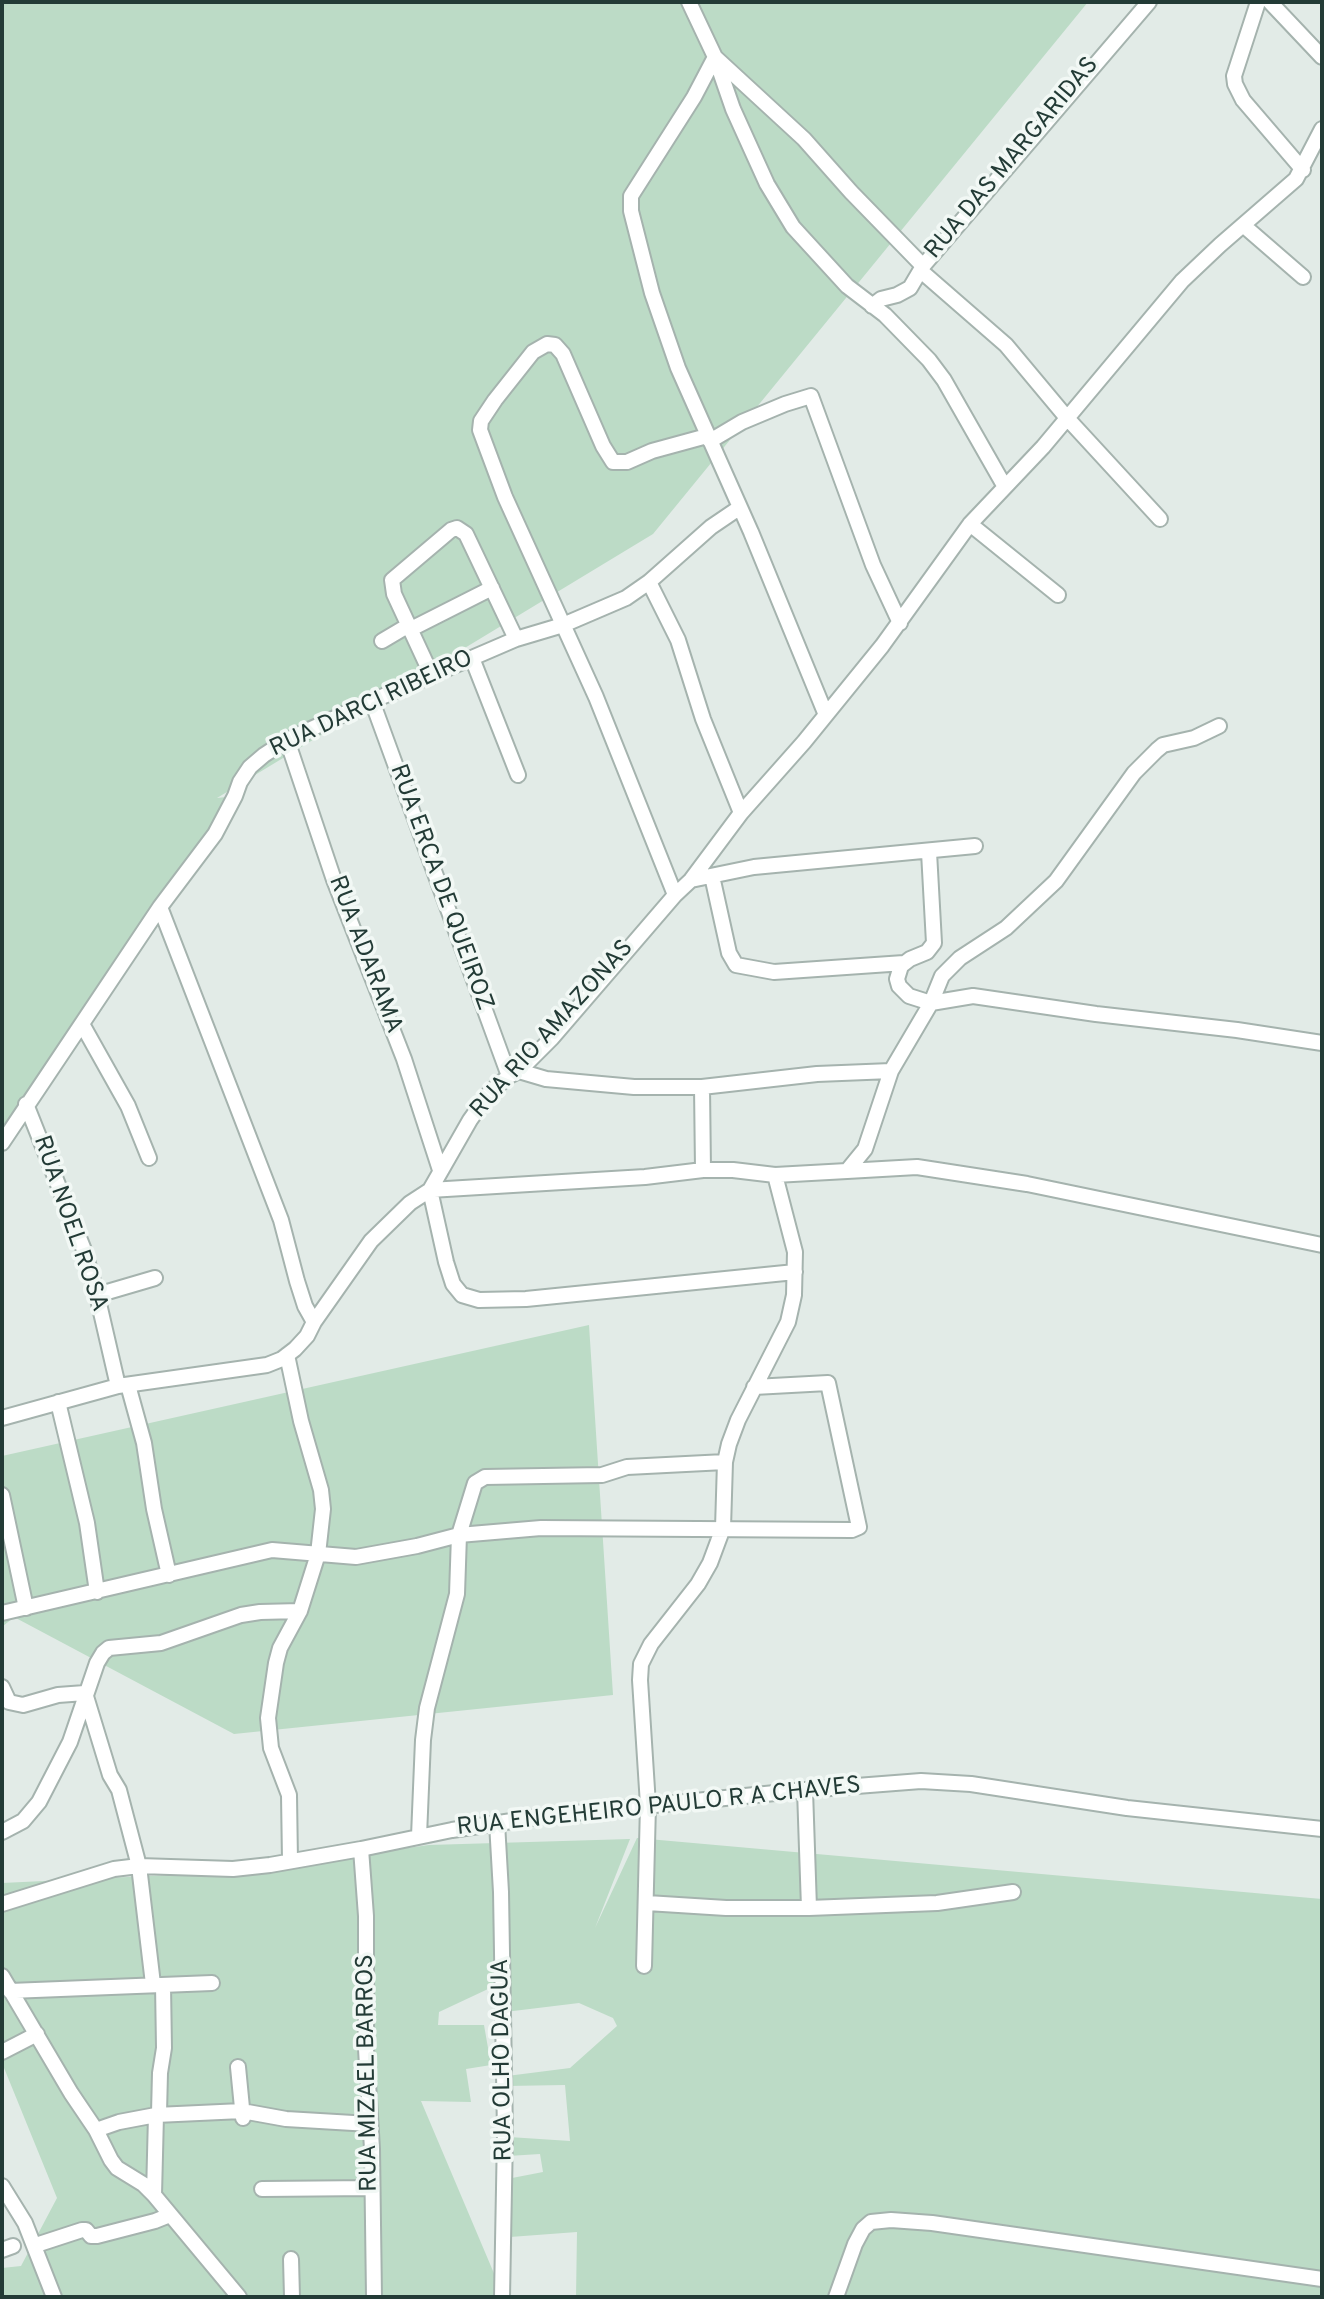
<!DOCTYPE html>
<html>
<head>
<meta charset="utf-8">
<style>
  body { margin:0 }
  #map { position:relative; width:1324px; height:2299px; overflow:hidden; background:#e2ebe7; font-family:Overpass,sans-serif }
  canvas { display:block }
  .frame { position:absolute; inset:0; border:4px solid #233b36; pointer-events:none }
</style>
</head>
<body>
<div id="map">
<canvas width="1324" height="2299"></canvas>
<div class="frame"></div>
</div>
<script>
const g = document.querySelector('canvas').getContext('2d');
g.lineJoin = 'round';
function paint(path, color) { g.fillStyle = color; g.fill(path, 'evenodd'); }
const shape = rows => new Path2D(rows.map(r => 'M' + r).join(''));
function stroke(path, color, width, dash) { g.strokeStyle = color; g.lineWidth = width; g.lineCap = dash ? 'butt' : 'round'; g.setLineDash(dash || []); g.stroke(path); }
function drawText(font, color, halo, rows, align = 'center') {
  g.font = font + ' Overpass,sans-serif'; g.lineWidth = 7; g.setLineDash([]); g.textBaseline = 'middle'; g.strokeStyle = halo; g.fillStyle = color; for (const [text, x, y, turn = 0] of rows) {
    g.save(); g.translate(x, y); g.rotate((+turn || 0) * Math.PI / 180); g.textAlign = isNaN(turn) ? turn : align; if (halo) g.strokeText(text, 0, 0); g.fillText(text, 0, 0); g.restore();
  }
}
paint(shape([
  [2,2,1088,2,653,534,217,798,235,796,2,1136],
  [589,1325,613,1695,234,1734,14,1617,2,1627,2,1456],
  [637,1838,1322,1899,1322,2297,576,2297,577,2232,510,2237,512,2178,543,2172,540,2154,508,2156,509,2137,570,2141,565,2085,507,2086,507,2076,570,2068,617,2026,613,2018,579,2003,505,2012,503,1982,439,2012,438,2025,484,2025,491,2065,466,2069,471,2102,421,2101,504,2297,2,2297,2,2268,21,2266,57,2198,2,2063,2,1883,232,1872,429,1845,630,1839,595,1928]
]), '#bcdbc6');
const minor = shape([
  [689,2,715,57,733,109,752,151,767,184,793,227,847,286,885,315,929,360,944,380,1005,487],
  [1258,2,1234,76,1235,84,1243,100,1303,170],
  [1270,2,1322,57],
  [715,57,694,97,631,196,631,211,652,293,678,368,751,532,826,715],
  [716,58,804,139,851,192,923,266],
  [1243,225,1303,277],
  [921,271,1006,345,1067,418,1160,519],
  [872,306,881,299,897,295,910,288,923,266,1149,2],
  [710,441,742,422,785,404,811,396,873,565,900,623],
  [970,524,1058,595],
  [649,582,678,640,703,719,741,813],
  [411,629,492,588],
  [382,641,409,625],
  [472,658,518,775],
  [432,676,394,594,392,580,451,530,457,528,466,534,516,639],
  [372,701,509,1076],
  [287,740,334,880,404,1059,440,1170],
  [929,852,934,943,927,952,910,959,901,966,897,979,899,986,909,996,931,1003,973,996,1096,1014,1237,1030,1322,1043],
  [712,876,729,953,736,965,774,972,904,963],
  [691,880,754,867,975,846],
  [675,895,596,697,505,497,480,430,481,421,495,400,533,352,547,344,555,345,563,354,603,446,613,462,627,462,652,451,707,436],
  [160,907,281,1220,297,1281,305,1306,314,1322],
  [82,1024,128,1106,149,1158],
  [519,1071,546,1079,634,1087,702,1087,817,1074,891,1071],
  [702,1087,703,1170],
  [26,1104,84,1250,97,1295,118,1386],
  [2,1143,160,907,215,834,235,796,240,782,250,767,264,755,287,740,372,701,516,639,563,625,626,598,649,582,711,527,739,508],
  [847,1171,917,1167,1027,1184,1322,1245],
  [795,1272,526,1299,479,1300,462,1295,453,1284,446,1262,430,1190,645,1177,703,1170,733,1170,775,1175,847,1171,865,1149,891,1071,931,1003,942,976,960,958,1006,928,1056,881,1134,773,1157,750,1163,745,1194,738,1219,726],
  [97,1295,155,1278],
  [287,1355,301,1421,321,1490,323,1509,318,1554,300,1611,280,1648,276,1663,268,1718,271,1748,289,1795,290,1861],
  [128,1385,144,1443,154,1509,169,1575],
  [58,1402,87,1523,97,1592],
  [2,1418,118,1386,267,1365,282,1359,295,1349,307,1336,314,1322,371,1241,410,1203,430,1190,470,1120,490,1092,509,1076,519,1071,552,1038,675,895,691,880,741,813,804,742,882,646,970,524,1043,447,1182,281,1220,245,1296,179,1322,129],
  [2,1495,26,1608],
  [2,1613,272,1550,356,1557,417,1546,459,1535,541,1528,852,1530,859,1527,828,1383,754,1387],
  [2,1687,9,1702,23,1705,58,1695,85,1693,110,1775,119,1790,139,1866,153,1984],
  [805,1790,809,1908],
  [497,1823,501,1892,505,2134,502,2297],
  [2,1832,23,1821,39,1802,70,1742,97,1663,103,1653,109,1648,161,1643,241,1615,260,1612,300,1611],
  [419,1836,423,1740,427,1708,457,1594,459,1535,475,1483,485,1477,602,1475,627,1467,725,1462],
  [361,1849,366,1916,366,2049,372,2149,374,2297],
  [647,1903,726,1908,809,1908,937,1903,1013,1892],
  [2,1904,114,1869,139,1866,233,1869,270,1865,361,1849,452,1830,545,1816,805,1790,921,1781,971,1784,1127,1808,1322,1829],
  [644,1966,648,1805,640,1680,641,1664,651,1644,698,1584,710,1563,723,1528,725,1462,729,1444,738,1420,788,1322,794,1295,795,1252,775,1175],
  [2,1976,71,2093,96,2130,111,2160,117,2168,143,2184,154,2195,239,2297],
  [10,1991,212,1983],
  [2,2052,37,2034],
  [238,2067,243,2118],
  [96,2130,119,2122,156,2115,242,2111,286,2119,370,2124],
  [2,2186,25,2223,54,2297],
  [262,2189,371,2188],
  [154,2195,156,2115,159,2113,160,2073,164,2048,163,1985],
  [36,2245,82,2230,86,2230,91,2236,97,2236,155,2221,170,2215],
  [2,2250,13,2246],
  [291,2259,292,2297],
  [836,2297,855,2244,863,2229,871,2222,891,2220,932,2223,1322,2279]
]);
stroke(minor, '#a5b3ae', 18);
stroke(minor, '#fff', 14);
drawText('24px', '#233b36', '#f2f8f5', [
  ["RUA DAS MARGARIDAS",1013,159,-50],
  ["RUA DARCI RIBEIRO",372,705,-25],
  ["RUA ERCA DE QUEIROZ",440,888,70],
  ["RUA ADARAMA",364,955,69],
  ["RUA RIO AMAZONAS",553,1030,-48],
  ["RUA NOEL ROSA",69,1224,71],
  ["RUA ENGEHEIRO PAULO R A CHAVES",659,1808,-6],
  ["RUA OLHO DAGUA",504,2060,-91],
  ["RUA MIZAEL BARROS",369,2073,-91]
]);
</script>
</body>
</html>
